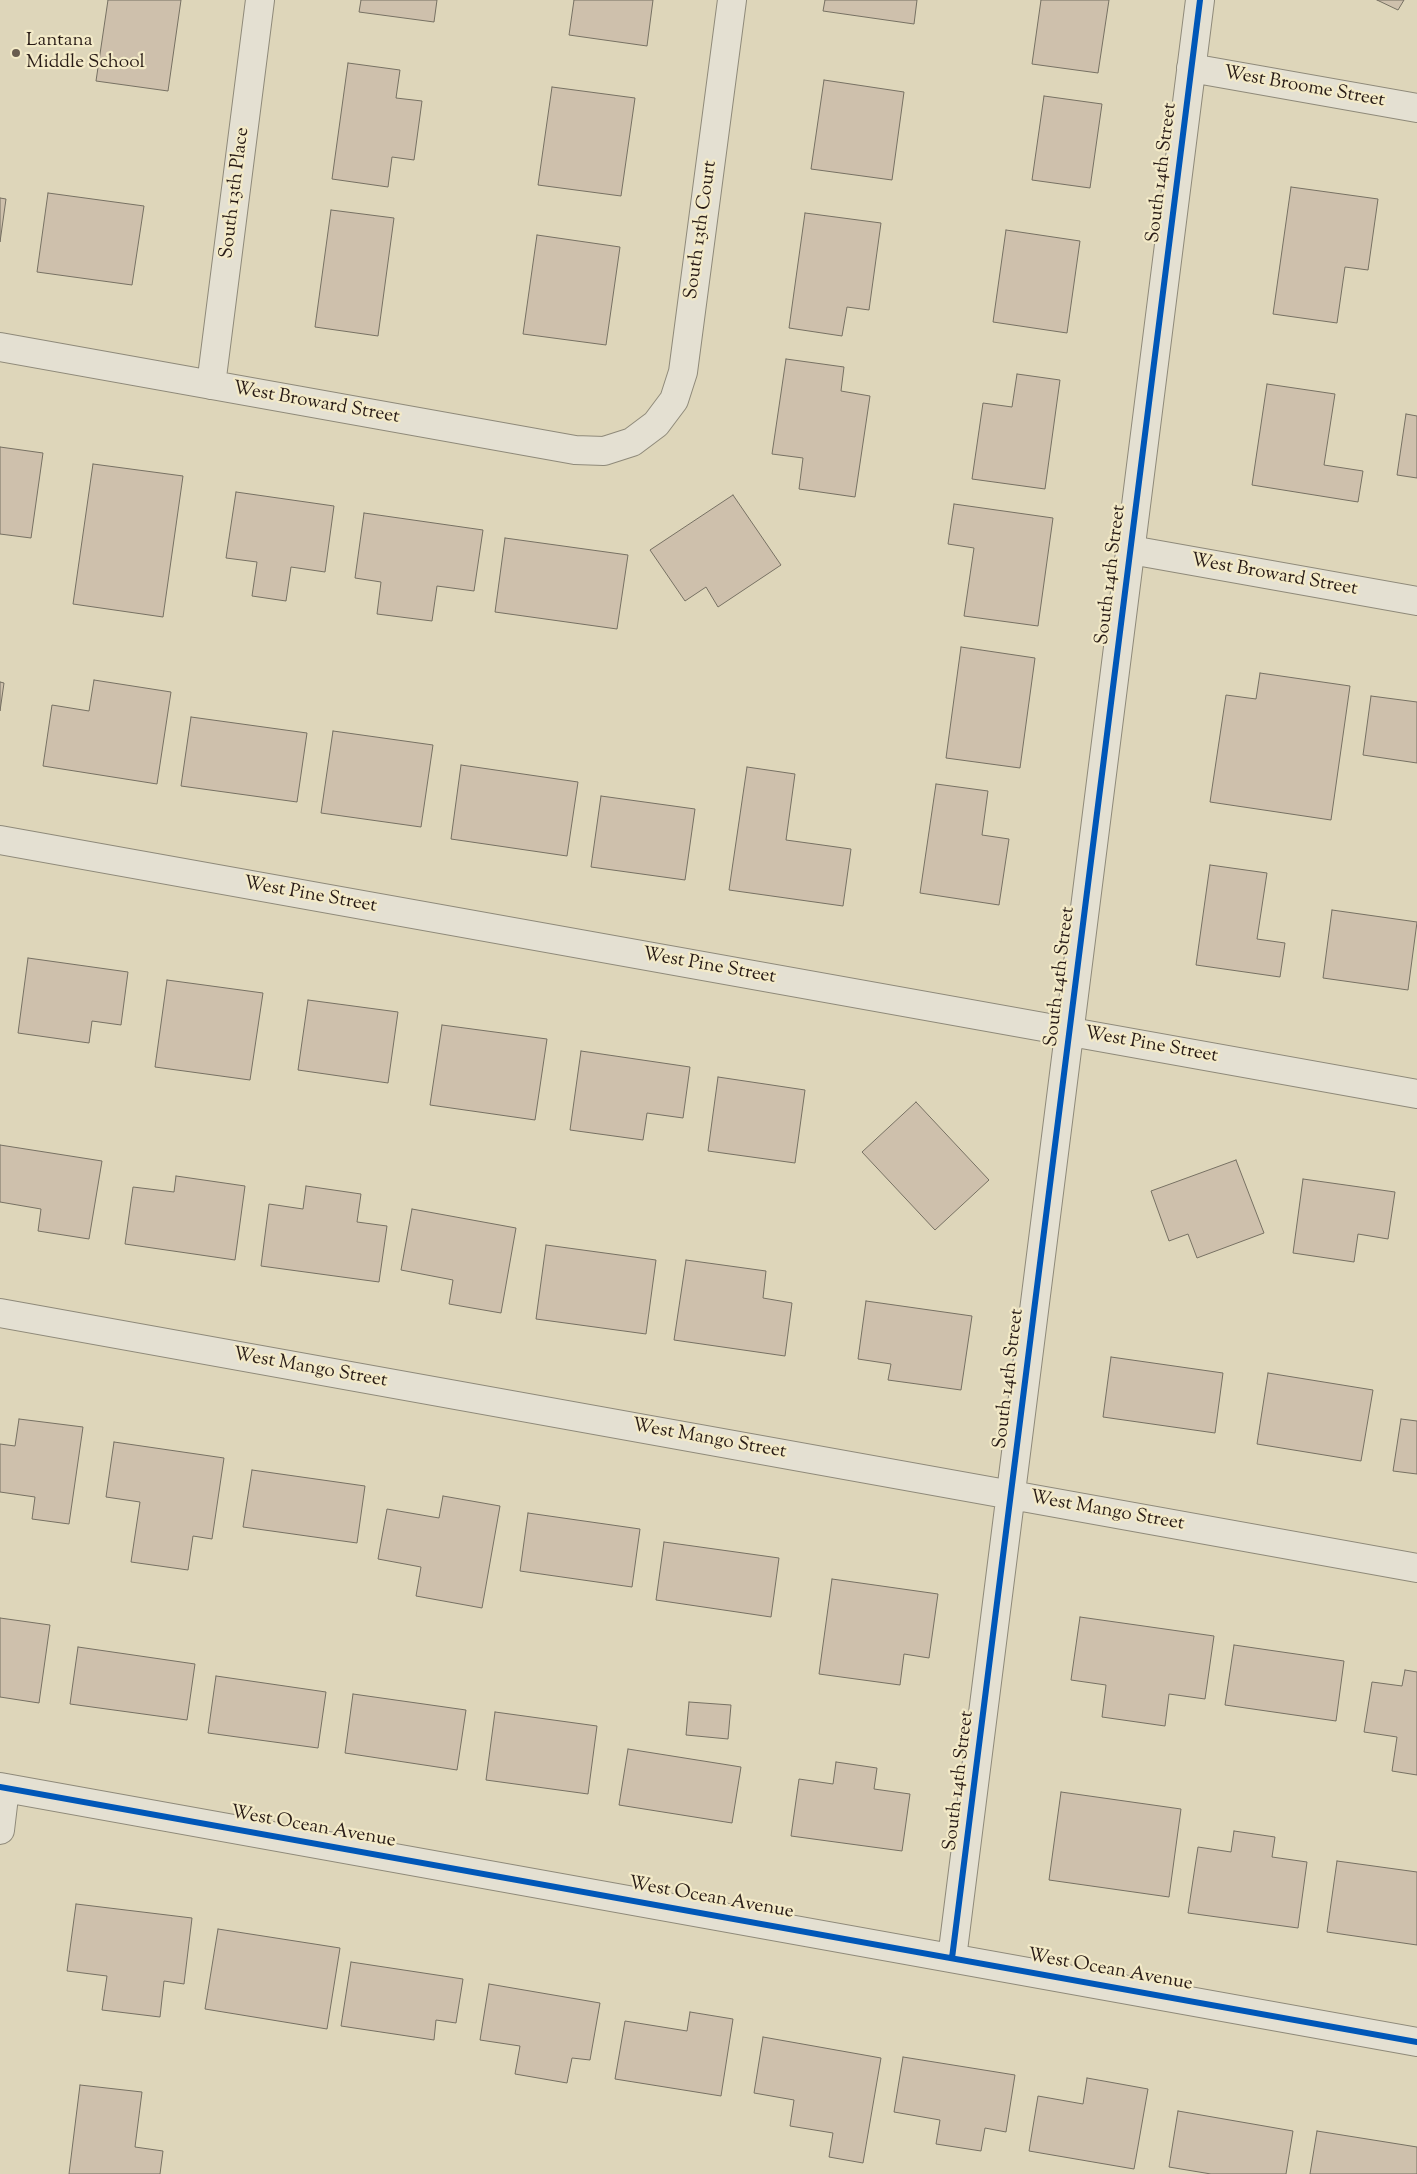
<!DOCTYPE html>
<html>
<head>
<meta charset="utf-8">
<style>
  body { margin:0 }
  canvas { display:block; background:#ded6ba }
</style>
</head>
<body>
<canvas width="1417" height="2174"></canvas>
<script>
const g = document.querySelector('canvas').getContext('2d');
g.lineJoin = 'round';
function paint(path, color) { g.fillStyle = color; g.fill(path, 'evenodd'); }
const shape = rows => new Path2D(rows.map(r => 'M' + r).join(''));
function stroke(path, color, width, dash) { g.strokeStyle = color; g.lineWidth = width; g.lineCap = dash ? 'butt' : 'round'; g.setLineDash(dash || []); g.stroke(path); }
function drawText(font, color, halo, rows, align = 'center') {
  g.font = font + ' "Sorts Mill Goudy",serif'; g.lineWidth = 4.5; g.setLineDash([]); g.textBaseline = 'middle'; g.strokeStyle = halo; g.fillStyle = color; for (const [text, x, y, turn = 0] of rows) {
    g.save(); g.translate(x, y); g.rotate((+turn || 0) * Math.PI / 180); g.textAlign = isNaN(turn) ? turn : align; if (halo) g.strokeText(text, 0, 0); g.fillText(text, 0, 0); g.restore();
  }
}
const building = shape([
  [108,0,181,0,168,91,96,81,108,0],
  [361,0,437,0,434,22,359,12,361,0],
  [574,0,653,0,647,46,569,35,574,0],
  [825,0,917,0,914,24,823,11,825,0],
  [1041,0,1109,0,1098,73,1032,64,1041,0],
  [1377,0,1404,0,1398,10,1377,0],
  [348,63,400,70,396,98,422,101,414,160,392,157,388,187,332,179,348,63],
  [824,80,904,92,892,180,811,169,824,80],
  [552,87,635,98,621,196,538,185,552,87],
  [1044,96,1102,104,1090,188,1032,180,1044,96],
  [1291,187,1378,199,1368,270,1345,267,1337,323,1273,314,1291,187],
  [48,193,144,206,132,285,37,272,48,193],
  [0,198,6,199,0,242,0,198],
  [331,210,394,218,378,336,315,327,331,210],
  [805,213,881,223,869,310,847,307,842,336,789,328,805,213],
  [1006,230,1080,241,1067,333,993,322,1006,230],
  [537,235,620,247,606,345,523,334,537,235],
  [786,359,844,367,841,391,870,396,855,497,799,489,803,458,772,454,786,359],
  [1017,374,1060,380,1045,489,972,479,983,403,1012,407,1017,374],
  [1267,384,1335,394,1324,465,1363,471,1358,502,1252,485,1267,384],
  [1406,414,1417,416,1417,478,1397,475,1406,414],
  [0,447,43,453,31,538,0,534,0,447],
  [93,464,183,476,163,617,73,604,93,464],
  [236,492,334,506,325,572,291,567,286,601,252,596,257,562,226,558,236,492],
  [733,495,781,565,718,607,706,587,685,601,650,550,733,495],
  [954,504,1053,518,1038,626,964,616,974,548,948,544,954,504],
  [364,513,483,530,474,591,437,586,432,621,377,614,381,582,355,578,364,513],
  [505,538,628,555,617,629,495,612,505,538],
  [961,647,1035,658,1020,768,946,758,961,647],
  [1260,673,1350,686,1331,820,1210,802,1226,695,1256,699,1260,673],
  [94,680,171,692,157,784,43,766,52,705,89,711,94,680],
  [0,682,4,683,0,711,0,682],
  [1371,696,1417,702,1417,763,1363,755,1371,696],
  [191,717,307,733,297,802,181,786,191,717],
  [333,731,433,745,421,827,321,813,333,731],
  [461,765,578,782,567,856,451,839,461,765],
  [747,767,795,774,786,840,851,849,843,906,729,890,747,767],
  [936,784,988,791,982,835,1009,839,999,905,920,893,936,784],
  [601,796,695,809,685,880,591,867,601,796],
  [1210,865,1267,873,1257,939,1285,943,1280,977,1196,965,1210,865],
  [1332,910,1417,922,1408,990,1323,978,1332,910],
  [28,958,128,972,121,1025,92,1021,89,1043,18,1033,28,958],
  [167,980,263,993,250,1080,155,1067,167,980],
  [308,1000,398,1012,388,1083,298,1070,308,1000],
  [442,1025,547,1039,535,1120,430,1105,442,1025],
  [581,1051,690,1067,683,1118,647,1113,643,1140,570,1130,581,1051],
  [718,1077,805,1090,795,1163,708,1151,718,1077],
  [916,1102,989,1180,935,1230,862,1152,916,1102],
  [0,1145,102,1161,89,1239,38,1231,41,1209,0,1202,0,1145],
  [1236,1160,1264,1233,1197,1258,1188,1234,1169,1241,1151,1191,1236,1160],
  [176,1176,245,1186,235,1260,125,1244,133,1187,174,1192,176,1176],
  [1303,1179,1395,1192,1388,1239,1358,1234,1354,1262,1293,1253,1303,1179],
  [306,1186,361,1194,357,1222,387,1226,379,1282,261,1266,269,1204,303,1209,306,1186],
  [412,1209,516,1228,501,1313,449,1304,453,1280,401,1270,412,1209],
  [546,1245,656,1260,646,1334,536,1319,546,1245],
  [686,1260,766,1271,763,1298,792,1303,785,1356,674,1340,686,1260],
  [866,1301,972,1316,961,1390,888,1380,891,1364,858,1359,866,1301],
  [1111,1357,1223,1373,1215,1433,1103,1417,1111,1357],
  [1268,1373,1373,1390,1361,1461,1257,1444,1268,1373],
  [19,1419,83,1427,69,1524,32,1519,35,1497,0,1492,0,1444,15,1446,19,1419],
  [1401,1419,1417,1421,1417,1474,1393,1471,1401,1419],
  [114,1442,224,1458,212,1539,193,1536,188,1570,131,1562,140,1502,106,1497,114,1442],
  [252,1470,365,1486,357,1543,243,1527,252,1470],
  [443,1496,500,1506,482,1608,416,1596,421,1567,378,1559,387,1509,439,1518,443,1496],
  [528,1513,640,1529,632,1587,520,1571,528,1513],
  [664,1542,779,1558,771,1617,656,1600,664,1542],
  [832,1579,938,1594,929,1658,904,1654,900,1685,819,1674,832,1579],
  [1080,1617,1214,1636,1205,1699,1169,1694,1165,1726,1102,1717,1106,1685,1071,1680,1080,1617],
  [0,1618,50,1625,39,1703,0,1697,0,1618],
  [1234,1645,1344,1661,1336,1721,1225,1705,1234,1645],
  [78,1647,195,1664,187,1720,70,1704,78,1647],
  [1405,1670,1417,1672,1417,1775,1392,1771,1397,1737,1364,1732,1372,1682,1402,1686,1405,1670],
  [216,1676,326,1692,318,1748,208,1733,216,1676],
  [353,1694,466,1710,457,1770,345,1753,353,1694],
  [689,1702,731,1705,728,1739,686,1735,689,1702],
  [495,1712,597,1726,588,1794,486,1780,495,1712],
  [628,1749,741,1767,732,1823,619,1805,628,1749],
  [836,1762,877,1768,874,1789,910,1794,902,1851,791,1836,799,1779,833,1784,836,1762],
  [1061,1792,1181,1809,1169,1897,1049,1880,1061,1792],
  [1234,1831,1275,1837,1272,1857,1307,1862,1298,1928,1188,1913,1198,1847,1231,1852,1234,1831],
  [1337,1861,1417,1872,1417,1945,1327,1932,1337,1861],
  [76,1904,192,1918,184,1984,164,1981,160,2017,102,2010,107,1976,67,1971,76,1904],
  [218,1929,340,1948,327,2029,205,2009,218,1929],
  [351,1962,463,1979,456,2023,436,2020,434,2040,341,2026,351,1962],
  [489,1984,600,2003,590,2060,572,2058,567,2083,515,2074,520,2046,480,2040,489,1984],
  [690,2012,733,2019,721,2096,615,2079,625,2021,687,2031,690,2012],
  [763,2037,881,2058,863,2163,829,2157,833,2133,790,2126,794,2100,754,2093,763,2037],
  [903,2057,1015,2075,1006,2132,985,2128,981,2151,936,2144,940,2120,894,2112,903,2057],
  [1087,2078,1148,2089,1134,2169,1029,2151,1038,2096,1083,2104,1087,2078],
  [80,2085,142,2092,135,2147,163,2151,160,2174,69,2174,80,2085],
  [1178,2111,1293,2131,1286,2174,1211,2174,1169,2167,1178,2111],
  [1317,2131,1417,2147,1417,2174,1310,2174,1317,2131]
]);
paint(building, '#cec0ac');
stroke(building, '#777163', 1);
const minor = shape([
  [1191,68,1417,108],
  [0,347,575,450,604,451,632,442,656,424,674,400,683,372,732,0],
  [211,385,260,0],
  [1131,550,1417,601],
  [0,840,1417,1094],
  [0,1313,1417,1568],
  [0,1787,1417,2042],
  [0,1830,5,1788],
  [952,1958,1200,0]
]);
stroke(minor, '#8f8a7a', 30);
stroke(minor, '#e4e0d2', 28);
stroke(shape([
  [0,1787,1417,2042],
  [952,1958,1200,0]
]), '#0057b8', 6);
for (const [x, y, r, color] of [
  [16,53,5,"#685c4f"]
]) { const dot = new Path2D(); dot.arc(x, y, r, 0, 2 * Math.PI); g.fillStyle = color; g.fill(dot); stroke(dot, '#f3eac8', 2); }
drawText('19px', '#281b16', '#f3eac8', [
  ["Lantana",26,42],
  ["Middle School",26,64]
], 'left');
drawText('19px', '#281b16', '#f3eac8', [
  ["West Broome Street",1304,88,10],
  ["South 14th Street",1163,173,-83],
  ["South 13th Place",236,193,-83],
  ["South 13th Court",702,230,-82],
  ["West Broward Street",316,404,10],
  ["South 14th Street",1112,575,-83],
  ["West Broward Street",1274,576,10],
  ["West Pine Street",310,896,10],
  ["West Pine Street",709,967,10],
  ["South 14th Street",1061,977,-83],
  ["West Pine Street",1151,1046,10],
  ["West Mango Street",310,1369,10],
  ["South 14th Street",1010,1379,-83],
  ["West Mango Street",709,1440,10],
  ["West Mango Street",1107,1512,10],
  ["South 14th Street",960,1781,-83],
  ["West Ocean Avenue",313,1828,10],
  ["West Ocean Avenue",711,1899,10],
  ["West Ocean Avenue",1110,1971,10]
]);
</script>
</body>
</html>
